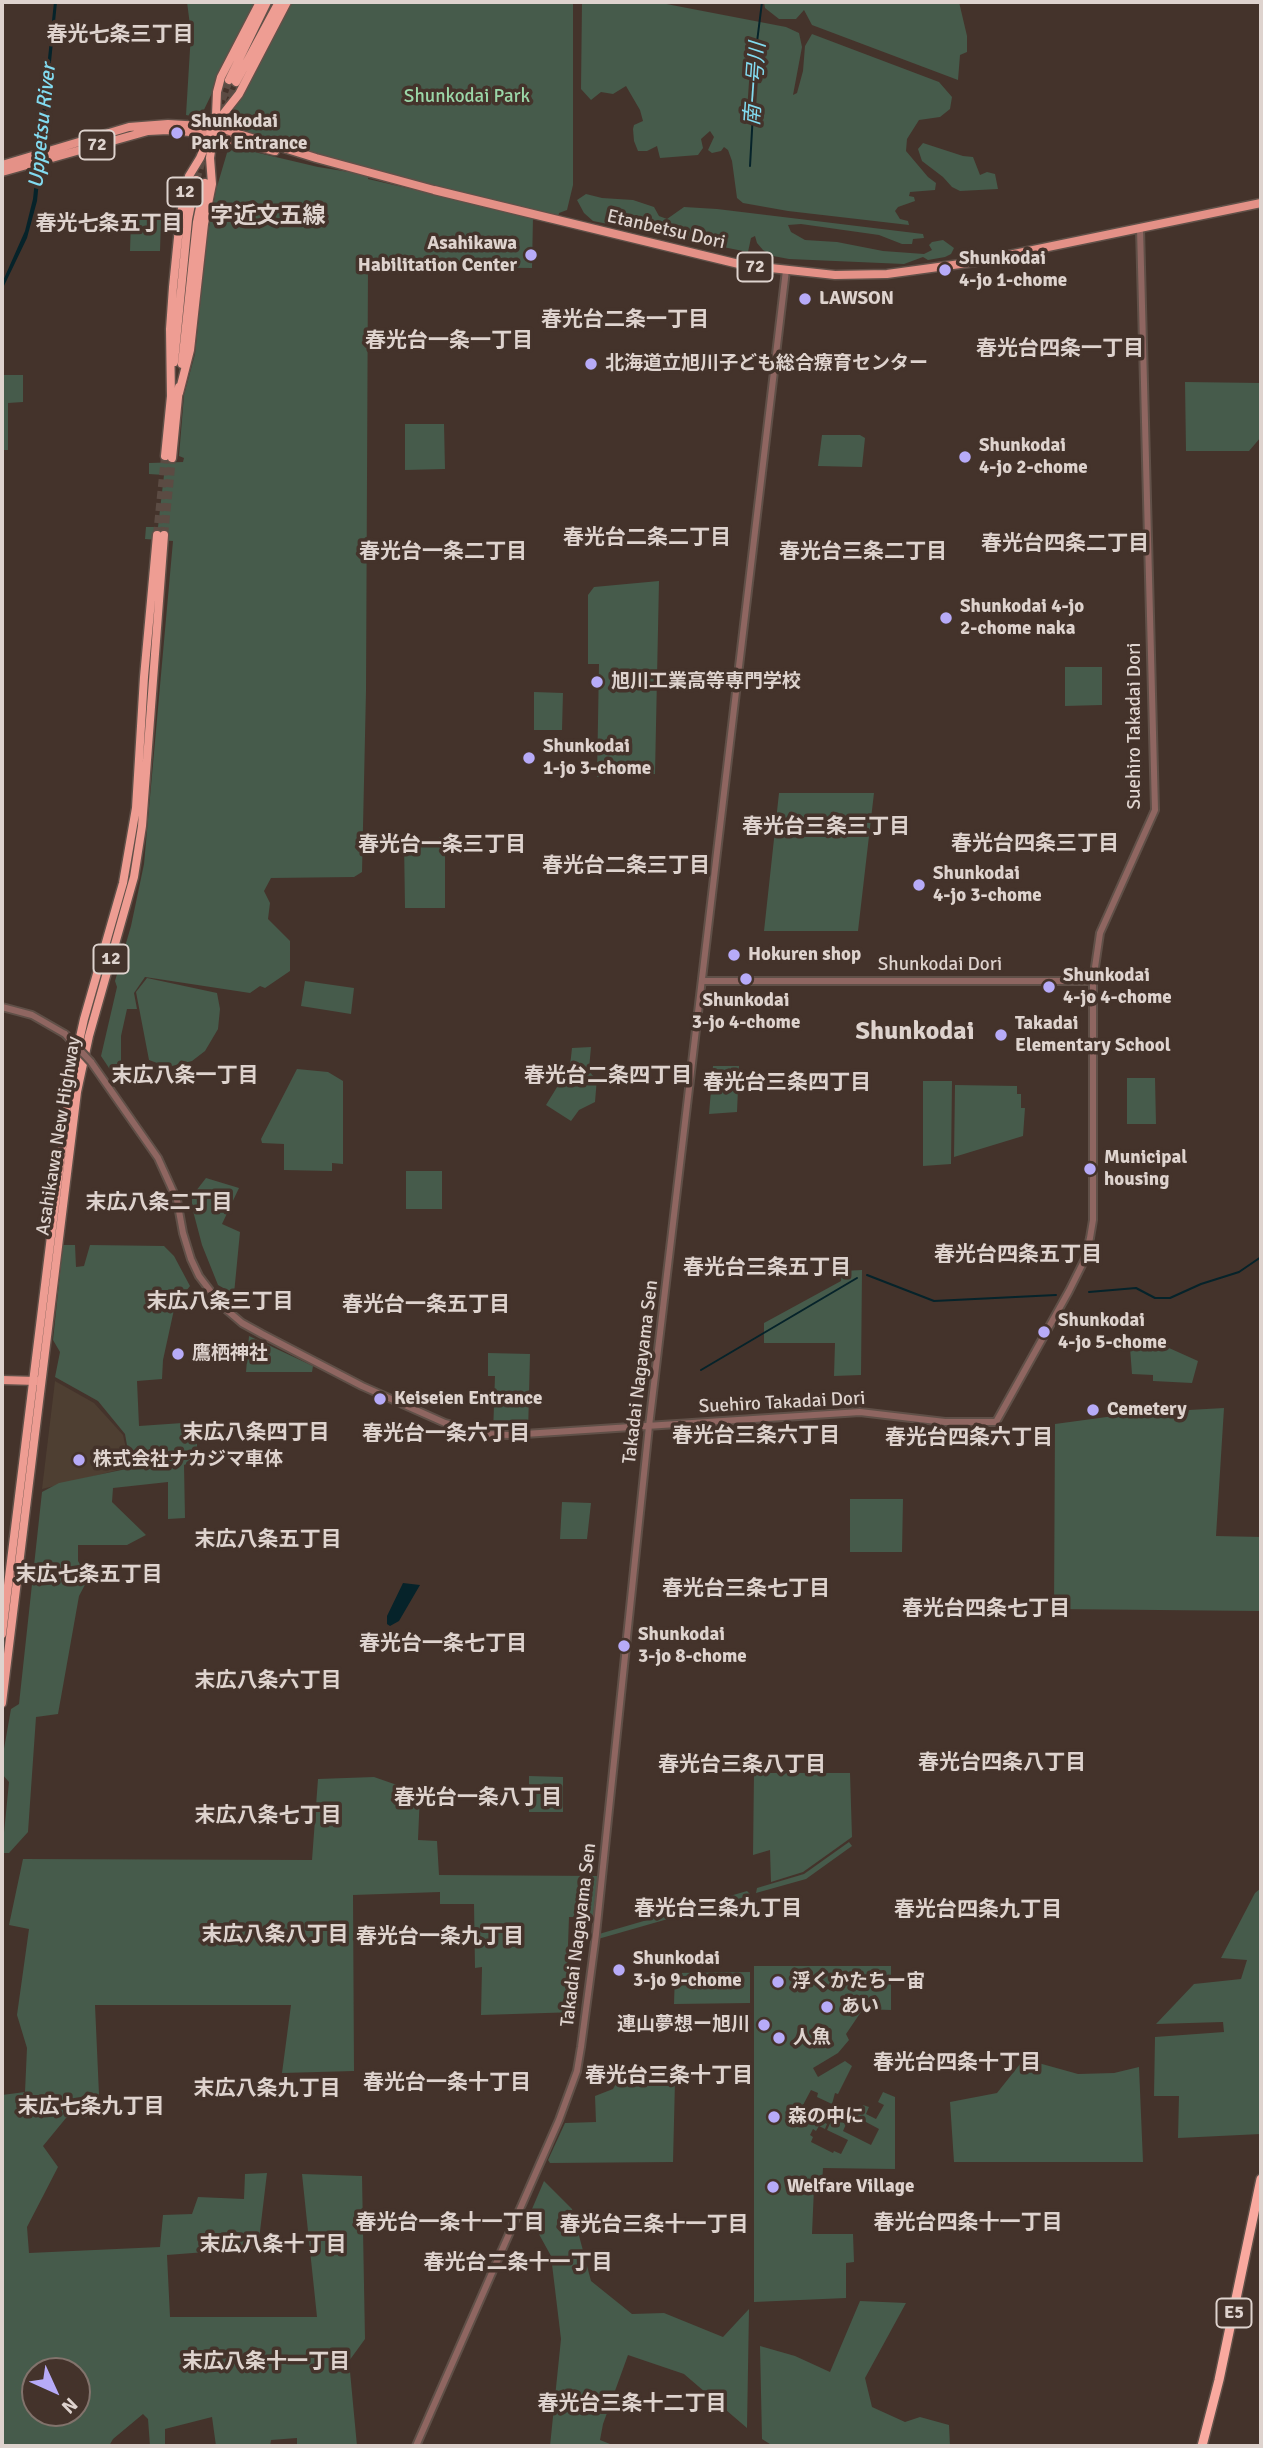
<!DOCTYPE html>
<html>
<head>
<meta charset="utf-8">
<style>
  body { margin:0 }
  #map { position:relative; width:1263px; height:2448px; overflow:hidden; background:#44332b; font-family:Signika,sans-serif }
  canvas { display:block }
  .frame { position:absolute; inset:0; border:4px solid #ded3ce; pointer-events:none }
  .north { position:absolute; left:21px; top:2357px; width:70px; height:70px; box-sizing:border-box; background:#44332b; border:2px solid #82736c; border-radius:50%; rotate:135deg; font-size:19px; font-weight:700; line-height:28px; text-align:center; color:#ded3ce }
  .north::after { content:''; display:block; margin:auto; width:24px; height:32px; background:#b7abf8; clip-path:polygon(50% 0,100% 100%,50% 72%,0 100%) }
</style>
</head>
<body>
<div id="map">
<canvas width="1263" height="2448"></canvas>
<div class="frame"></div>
<div class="north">N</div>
</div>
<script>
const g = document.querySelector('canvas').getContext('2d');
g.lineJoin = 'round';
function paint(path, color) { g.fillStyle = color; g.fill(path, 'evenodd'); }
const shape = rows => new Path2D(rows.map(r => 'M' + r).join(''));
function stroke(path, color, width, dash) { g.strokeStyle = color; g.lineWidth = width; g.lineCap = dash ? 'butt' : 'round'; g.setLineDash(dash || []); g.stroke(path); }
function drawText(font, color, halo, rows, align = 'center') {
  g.font = font + ' Signika,"Noto Sans JP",sans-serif'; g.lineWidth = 7; g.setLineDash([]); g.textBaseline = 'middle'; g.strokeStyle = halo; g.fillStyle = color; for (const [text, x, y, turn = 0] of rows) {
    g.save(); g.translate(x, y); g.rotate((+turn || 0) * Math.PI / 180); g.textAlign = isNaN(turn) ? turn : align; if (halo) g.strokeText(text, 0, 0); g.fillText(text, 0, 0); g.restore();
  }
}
paint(shape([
  [55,1381,94,1403,123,1435,130,1467,42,1489]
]), '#4e3f32');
paint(shape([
  [187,2,256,2,200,118,186,115,191,33],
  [292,2,573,2,573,185,567,210,559,213,558,218,317,156,231,130,225,122,231,107],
  [582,2,656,2,786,27,799,33,802,47,793,95,797,93,803,71,805,46,812,34,939,82,952,97,950,109,940,117,919,120,907,139,906,151,928,177,936,183,935,190,910,192,909,196,914,197,915,201,898,207,895,211,900,219,908,221,909,225,788,211,743,203,737,198,732,161,728,150,724,147,721,151,712,153,708,150,714,137,710,131,701,139,703,148,698,155,660,158,657,146,647,151,638,151,634,141,633,129,634,125,643,121,640,110,626,86,613,94,601,92,591,100,581,89],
  [764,2,959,2,967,36,967,52,960,55,958,80,812,25,804,10,796,19,779,19,765,8],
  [923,143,963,156,973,157,980,175,987,172,995,174,998,189,960,191,952,187,943,177,922,161,918,149],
  [229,146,318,167,368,175,368,179,533,217,532,268,368,266,366,691,362,872,354,877,271,878,264,891,270,903,268,919,290,941,290,971,265,988,260,986,250,993,145,977,134,993,137,1009,127,1009,121,1036,121,1086,101,1056,117,987,115,981,131,926,144,864,173,541,145,539,146,527,158,527,164,475,149,474,149,463,183,462,184,458,179,456,184,395,195,354,207,238,216,190],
  [586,194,602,198,633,200,654,207,659,216,667,219,684,207,717,209,923,234,924,238,913,239,912,244,902,244,879,235,801,224,788,225,791,232,805,240,837,242,883,251,924,254,932,250,929,245,932,242,943,240,954,248,951,254,945,257,928,260,923,257,904,264,789,259,773,256,763,250,757,243,755,236,751,238,748,252,593,221,584,213,577,200],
  [161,219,160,251,130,251,131,220],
  [2,375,23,375,23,402,8,403,8,450,2,450],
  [1185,382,1261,383,1261,437,1249,451,1186,451],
  [405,424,444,424,445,469,405,470],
  [822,435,860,435,865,438,862,467,818,466],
  [659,581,655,774,597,777,599,664,588,664,588,595,594,587],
  [1065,667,1102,667,1102,705,1065,706],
  [534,692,563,693,562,730,534,730],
  [779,793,874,793,858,931,764,931],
  [445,835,445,908,405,908,404,841,432,841],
  [147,978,217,993,220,1009,218,1029,205,1051,192,1061,168,1067,149,1060,136,992],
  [305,981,354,988,351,1014,301,1006],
  [591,1047,589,1069,592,1075,597,1078,595,1102,579,1110,571,1121,546,1105,570,1066,572,1048],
  [713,1066,739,1066,737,1112,709,1114],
  [297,1069,328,1072,343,1081,343,1164,332,1163,332,1171,284,1170,284,1144,262,1143,261,1139],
  [1127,1078,1155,1078,1156,1124,1127,1124],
  [923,1081,952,1081,951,1164,923,1166],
  [955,1085,1017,1086,1017,1094,1021,1094,1021,1108,1025,1108,1023,1136,954,1157],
  [442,1171,442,1209,406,1209,406,1171],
  [206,1178,239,1188,222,1224,240,1232,234,1294,218,1285,202,1245,192,1207,192,1196],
  [63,1245,75,1245,76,1267,84,1266,90,1245,164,1246,174,1256,190,1286,175,1305,163,1360,162,1379,137,1381,139,1426,197,1422,197,1460,184,1465,185,1518,168,1519,168,1482,113,1488,112,1502,146,1535,127,1545,78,1545,78,1561,88,1579,79,1596,58,1714,36,1717,28,1832,9,1853,2,1853,9,1782,2,1774,2,1760,11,1709,19,1704,42,1492,59,1483,131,1468,125,1434,98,1401,55,1377,60,1352,53,1340],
  [862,1270,861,1375,834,1376,835,1343,764,1343,764,1323,841,1281,842,1271],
  [249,1336,313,1366,312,1372,246,1372],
  [1130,1348,1169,1348,1198,1361,1192,1383,1153,1381,1153,1375,1132,1374],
  [488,1353,530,1354,528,1434,493,1434,495,1376,488,1376],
  [1224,1408,1216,1536,1261,1537,1261,1611,1054,1609,1055,1424,1136,1413],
  [850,1499,903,1499,902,1552,850,1552],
  [562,1502,591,1503,587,1539,560,1539],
  [754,1773,850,1773,852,1837,803,1872,771,1882,770,1850,753,1855],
  [529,1776,563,1777,563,1812,529,1812],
  [374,1777,420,1793,418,1840,437,1841,439,1875,598,1876,593,1917,569,1917,567,1973,581,1975,578,2012,481,2015,482,1967,475,1968,474,1904,440,1904,440,1892,353,1895,354,2071,282,2073,291,2005,95,2005,100,2117,66,2118,43,2146,58,2167,27,2227,29,2253,160,2247,163,2215,192,2214,198,2197,244,2199,245,2174,267,2173,258,2248,167,2255,170,2317,317,2317,302,2174,362,2176,365,2339,349,2361,357,2446,297,2446,297,2438,271,2440,270,2446,216,2446,212,2417,165,2429,165,2446,150,2446,148,2419,143,2414,113,2439,109,2446,2,2446,2,2095,25,2092,27,2048,17,2015,29,1929,9,1925,23,1859,312,1860,318,1779],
  [35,2371,77,2371,77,2413,35,2413],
  [849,1842,852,1846,806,1879,756,1893,757,1888,804,1874],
  [1261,1888,1261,2134,1178,2138,1179,2096,1154,2096,1155,2037,1224,2032,1223,2022,1156,2024,1194,1984,1241,1979,1247,1960,1221,1958,1255,1893],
  [747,1891,750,1894,748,1896,598,1939,599,1934],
  [754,1966,891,1966,891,2010,863,2009,846,2034,849,2040,838,2053,813,2068,818,2077,845,2061,852,2066,838,2094,835,2093,832,2104,817,2097,818,2093,811,2090,803,2105,810,2109,808,2114,827,2124,825,2129,819,2126,816,2131,813,2129,810,2135,813,2137,811,2142,833,2153,834,2151,841,2154,848,2140,827,2130,833,2117,844,2123,848,2120,843,2131,871,2145,879,2129,853,2115,856,2108,860,2110,863,2105,869,2107,866,2114,876,2119,884,2105,878,2102,883,2092,895,2097,895,2169,823,2168,822,2186,814,2188,812,2234,853,2234,854,2262,846,2263,846,2298,754,2302],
  [750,1972,750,2003,674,2004,675,1973],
  [1024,2059,1078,2074,1114,2073,1139,2067,1143,2162,954,2162,950,2102,997,2093],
  [656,2079,675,2081,673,2162,550,2163,548,2160,565,2123,596,2122,595,2096,613,2089,618,2080],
  [544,2181,572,2209,591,2281,632,2314,664,2313,723,2337,749,2309,747,2428,684,2374,628,2355,603,2424,600,2440,615,2446,550,2446,561,2339,551,2256,529,2216],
  [860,2301,906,2303,865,2378,872,2407,905,2422,920,2417,949,2425,950,2446,773,2446,762,2439,760,2346,795,2356,830,2372]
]), '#465b4b');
paint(shape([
  [54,2,57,2,37,201,27,238,2,290,2,283,25,231,33,199],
  [403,1583,420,1585,399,1621,390,1626,387,1624,387,1616]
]), '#06232a');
stroke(shape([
  [750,166,757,42,762,2],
  [867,1275,934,1301,1056,1295],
  [1089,1292,1136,1288,1155,1298,1170,1298,1201,1284,1239,1272,1261,1257],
  [701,1370,857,1278]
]), '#06232a', 2);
stroke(shape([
  [227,109,236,82],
  [218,111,229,80],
  [196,180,203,157],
  [157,535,165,456],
  [164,535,172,458]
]), '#5b4b43', 8, [8, 4]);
const tertiary = shape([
  [703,981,1093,981],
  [2,1007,32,1015,65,1034],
  [91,1062,158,1158,177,1200,183,1233,191,1259,199,1276,221,1305,242,1323,262,1334,362,1386,445,1423,487,1434,509,1435,860,1412,945,1422,996,1422,1069,1291,1085,1259,1090,1238,1093,1220,1093,981,1100,933,1155,810,1140,228],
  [416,2446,559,2120,577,2071,581,2047,596,1934,649,1426,786,270]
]);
const primary = shape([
  [2,165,129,127,168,124,202,126,226,130,316,158,434,190,743,265,835,275,887,274,975,262,1261,203],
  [2,172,148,131,168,130,201,133,275,151],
  [2,1380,37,1381]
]);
const trunk = shape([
  [229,80,267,2],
  [236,82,279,2],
  [174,362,188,219,196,180],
  [182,364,197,222,205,183],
  [179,393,190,350,204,224,212,184,210,158,212,144,224,113,239,94,287,2],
  [171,398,170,329,173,287,180,218,189,176,200,158,210,135,216,115,217,92,221,77,260,2],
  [165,456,171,396],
  [172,458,179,387],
  [2,1634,70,1082,84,1019,123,883,136,808,144,677,157,535],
  [2,1703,77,1092,89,1036,134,877,142,826,164,535]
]);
const motorway = shape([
  [1202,2446,1219,2380,1261,2179]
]);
stroke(tertiary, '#605048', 10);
stroke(primary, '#605048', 11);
stroke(trunk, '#605048', 11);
stroke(motorway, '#605048', 12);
stroke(tertiary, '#8f6661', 6);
stroke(primary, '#e49187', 8);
stroke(trunk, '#ee9d93', 8);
stroke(motorway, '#f9a99f', 9);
const tertiaryBridge = shape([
  [65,1034,91,1062]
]);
stroke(tertiaryBridge, '#605048', 10, []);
stroke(tertiaryBridge, '#8f6661', 6);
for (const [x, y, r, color] of [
  [177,133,7,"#b7abf8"],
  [531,255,7,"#b7abf8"],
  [945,270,7,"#b7abf8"],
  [805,299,7,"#b7abf8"],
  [591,364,7,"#b7abf8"],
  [965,457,7,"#b7abf8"],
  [946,618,7,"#b7abf8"],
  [597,682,7,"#b7abf8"],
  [529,758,7,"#b7abf8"],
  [919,885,7,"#b7abf8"],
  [734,955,7,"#b7abf8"],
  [746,979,7,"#b7abf8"],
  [1049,987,7,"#b7abf8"],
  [1001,1035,7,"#b7abf8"],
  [1090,1169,7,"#b7abf8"],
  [1044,1332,7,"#b7abf8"],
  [178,1354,7,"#b7abf8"],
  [380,1399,7,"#b7abf8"],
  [1093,1410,7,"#b7abf8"],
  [79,1460,7,"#b7abf8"],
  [624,1646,7,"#b7abf8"],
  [619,1970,7,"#b7abf8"],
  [778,1982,7,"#b7abf8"],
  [827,2007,7,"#b7abf8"],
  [764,2025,7,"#b7abf8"],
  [779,2038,7,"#b7abf8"],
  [774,2117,7,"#b7abf8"],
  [773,2187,7,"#b7abf8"]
]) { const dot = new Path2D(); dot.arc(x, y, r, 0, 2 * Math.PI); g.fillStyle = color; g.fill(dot); stroke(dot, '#44332b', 2.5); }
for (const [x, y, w] of [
  [97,145,35],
  [185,192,35],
  [755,267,35],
  [111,959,35],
  [1234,2313,35]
]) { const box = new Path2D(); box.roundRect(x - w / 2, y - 14.5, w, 29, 5); g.fillStyle = '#44332b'; g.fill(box); stroke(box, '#ded3ce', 2); }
drawText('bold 18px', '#ded3ce', null, [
  ["72",97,145],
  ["12",185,192],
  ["72",755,267],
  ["12",111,959],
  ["E5",1234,2313]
]);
drawText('19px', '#9bd7a8', '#44332b', [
  ["Shunkodai Park",467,97]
]);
drawText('bold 19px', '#ded3ce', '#44332b', [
  ["Shunkodai",191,122],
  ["Park Entrance",191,144],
  ["Asahikawa",517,244,"right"],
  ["Habilitation Center",517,266,"right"],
  ["Shunkodai",959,259],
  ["4-jo 1-chome",959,281],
  ["LAWSON",819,299],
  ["北海道立旭川子ども総合療育センター",605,364],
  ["Shunkodai",979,446],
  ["4-jo 2-chome",979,468],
  ["Shunkodai 4-jo",960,607],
  ["2-chome naka",960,629],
  ["旭川工業高等専門学校",611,682],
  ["Shunkodai",543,747],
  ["1-jo 3-chome",543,769],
  ["Shunkodai",933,874],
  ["4-jo 3-chome",933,896],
  ["Hokuren shop",748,955],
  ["Shunkodai",1063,976],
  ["4-jo 4-chome",1063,998],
  ["Shunkodai",746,1001,"center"],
  ["3-jo 4-chome",746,1023,"center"],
  ["Takadai",1015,1024],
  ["Elementary School",1015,1046],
  ["Municipal",1104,1158],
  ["housing",1104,1180],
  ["Shunkodai",1058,1321],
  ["4-jo 5-chome",1058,1343],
  ["鷹栖神社",192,1354],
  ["Keiseien Entrance",394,1399],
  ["Cemetery",1107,1410],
  ["株式会社ナカジマ車体",93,1460],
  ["Shunkodai",638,1635],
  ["3-jo 8-chome",638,1657],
  ["Shunkodai",633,1959],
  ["3-jo 9-chome",633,1981],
  ["浮くかたちー宙",792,1982],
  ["あい",841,2007],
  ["連山夢想ー旭川",750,2025,"right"],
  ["人魚",793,2038],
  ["森の中に",788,2117],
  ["Welfare Village",787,2187]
], 'left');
drawText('19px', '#ded3ce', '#44332b', [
  ["Etanbetsu Dori",666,230,13],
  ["Suehiro Takadai Dori",1135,726,-90],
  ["Shunkodai Dori",940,965],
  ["Asahikawa New Highway",59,1136,-81],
  ["Takadai Nagayama Sen",641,1372,-83],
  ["Suehiro Takadai Dori",782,1403,-3],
  ["Takadai Nagayama Sen",579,1935,-83]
]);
drawText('bold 21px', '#ded3ce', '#44332b', [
  ["春光七条三丁目",120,35],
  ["春光七条五丁目",109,224],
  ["春光台二条一丁目",625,320],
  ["春光台一条一丁目",449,341],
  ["春光台四条一丁目",1060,349],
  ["春光台二条二丁目",647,538],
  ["春光台四条二丁目",1065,544],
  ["春光台一条二丁目",443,552],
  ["春光台三条二丁目",863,552],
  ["春光台三条三丁目",826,827],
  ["春光台四条三丁目",1035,844],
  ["春光台一条三丁目",442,845],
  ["春光台二条三丁目",626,866],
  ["末広八条一丁目",185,1076],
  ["春光台二条四丁目",608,1076],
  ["春光台三条四丁目",787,1083],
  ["末広八条二丁目",159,1203],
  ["春光台四条五丁目",1018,1255],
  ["春光台三条五丁目",767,1268],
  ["末広八条三丁目",220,1302],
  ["春光台一条五丁目",426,1305],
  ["末広八条四丁目",256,1433],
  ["春光台一条六丁目",446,1434],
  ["春光台三条六丁目",756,1436],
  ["春光台四条六丁目",969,1438],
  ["末広八条五丁目",268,1540],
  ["末広七条五丁目",89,1575],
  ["春光台三条七丁目",746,1589],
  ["春光台四条七丁目",986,1609],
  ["春光台一条七丁目",443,1644],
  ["末広八条六丁目",268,1681],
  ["春光台四条八丁目",1002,1763],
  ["春光台三条八丁目",742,1765],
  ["春光台一条八丁目",478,1798],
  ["末広八条七丁目",268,1816],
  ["春光台三条九丁目",718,1909],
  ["春光台四条九丁目",978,1910],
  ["末広八条八丁目",275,1935],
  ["春光台一条九丁目",440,1937],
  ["春光台四条十丁目",957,2063],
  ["春光台三条十丁目",669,2076],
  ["春光台一条十丁目",447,2083],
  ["末広八条九丁目",267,2089],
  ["末広七条九丁目",91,2107],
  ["春光台一条十一丁目",450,2223],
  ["春光台四条十一丁目",968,2223],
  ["春光台三条十一丁目",654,2225],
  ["末広八条十丁目",273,2245],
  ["春光台二条十一丁目",518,2263],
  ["末広八条十一丁目",266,2362],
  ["春光台三条十二丁目",632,2404]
]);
drawText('italic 21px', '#82dbf0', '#44332b', [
  ["南一号川",756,84,-86],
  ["Uppetsu River",43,126,-84]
]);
drawText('bold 23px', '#ded3ce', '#44332b', [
  ["字近文五線",268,217]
]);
drawText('bold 26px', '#ded3ce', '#44332b', [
  ["Shunkodai",915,1032]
]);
</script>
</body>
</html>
